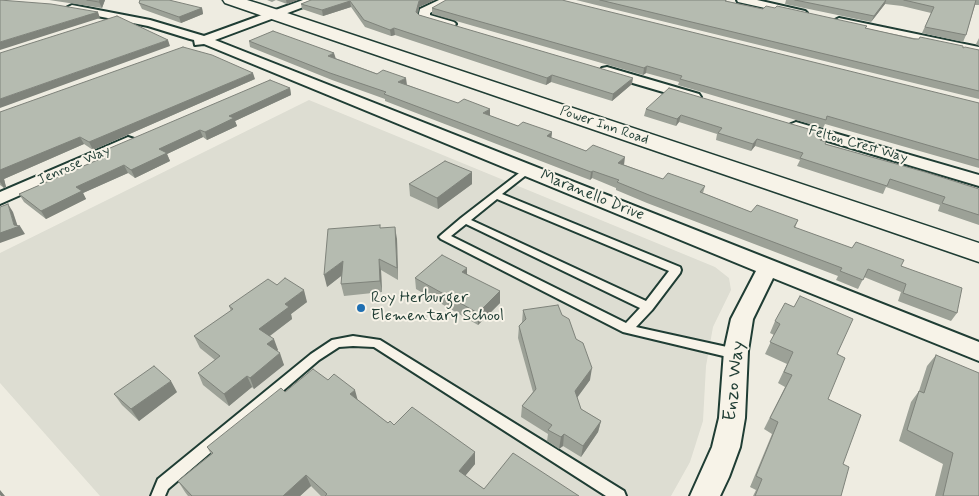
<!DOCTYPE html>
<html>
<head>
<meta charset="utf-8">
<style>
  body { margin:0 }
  canvas { display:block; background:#eeece1 }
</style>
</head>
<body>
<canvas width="979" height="496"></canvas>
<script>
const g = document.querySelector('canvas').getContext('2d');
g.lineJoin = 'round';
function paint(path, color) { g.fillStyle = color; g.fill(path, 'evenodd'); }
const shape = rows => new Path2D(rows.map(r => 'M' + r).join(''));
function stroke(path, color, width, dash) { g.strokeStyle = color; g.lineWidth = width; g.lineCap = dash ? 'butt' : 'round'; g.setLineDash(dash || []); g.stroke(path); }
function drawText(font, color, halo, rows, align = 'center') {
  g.font = font + ' Mynerve,sans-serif'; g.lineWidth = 4; g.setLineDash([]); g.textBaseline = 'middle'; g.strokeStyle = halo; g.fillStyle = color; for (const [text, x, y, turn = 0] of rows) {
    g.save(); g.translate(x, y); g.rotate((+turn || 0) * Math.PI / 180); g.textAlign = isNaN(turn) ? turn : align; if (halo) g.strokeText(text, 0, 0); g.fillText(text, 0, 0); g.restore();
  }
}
paint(shape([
  [309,100,715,267,729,278,731,290,713,327,706,366,703,421,690,462,671,496,100,496,0,383,0,253]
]), '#ddddd2');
const lane = shape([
  [527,167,531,170,530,172,502,194,680,267,681,270,680,273,652,310,636,327,736,349,740,351,742,354,740,357,736,359,623,332,441,239,439,237,441,235,461,218,527,167],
  [497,199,669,271,646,301,471,220,497,199],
  [466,224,640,308,626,323,451,236,466,224],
  [353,336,380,340,624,491,626,496,606,496,374,347,353,346,339,347,319,360,168,489,165,496,151,496,158,479,311,354,332,340,353,336]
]);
const street = shape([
  [303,0,318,0,317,2,215,40,979,342,979,361,773,278,753,319,748,351,745,418,740,447,729,477,720,496,690,496,712,447,719,418,724,351,731,319,756,271,204,44,195,45,194,40,190,39,148,26,72,11,66,8,72,5,150,20,204,36,303,0],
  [439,0,453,0,430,13,430,15,454,22,456,24,454,26,446,26,420,19,418,17,420,9,439,0],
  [737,0,757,0,805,11,807,13,801,16,738,2,737,0],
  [839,18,979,47,979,55,835,23,833,21,839,18],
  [607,67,699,94,701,97,699,100,694,101,602,74,600,71,602,68,607,67],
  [796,122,979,175,979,186,791,130,788,127,791,124,796,122],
  [128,137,134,139,136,142,134,145,0,204,0,192,128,137]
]);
const secondary = shape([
  [223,0,247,0,260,4,979,243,979,262,225,3,223,0]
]);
stroke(lane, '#1f3d34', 4);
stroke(street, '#1f3d34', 4);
stroke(secondary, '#1f3d34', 3);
paint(lane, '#f7f3e8');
paint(street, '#f7f3e8');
paint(secondary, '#f7f3e8');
paint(shape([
  [49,0,105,0,102,8],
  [267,0,298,0,287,4,276,0,272,2],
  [311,0,435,0,419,7,418,14,419,15,632,84,612,101,551,82,546,85,395,35,391,36,365,27,351,7,323,16,302,9,301,4],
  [576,0,727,0,726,1,763,9,867,26,866,28,874,30,963,48,979,50,979,99],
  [786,0,979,0,979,5,975,5,966,35,963,42,922,33,931,13,902,6,885,4,871,22,785,4],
  [139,3,202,8,203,14,181,23,142,9],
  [432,8,979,103,979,168,825,124,823,128,678,85,679,82,646,73,643,75,432,14],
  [979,38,979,46,976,44],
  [249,41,335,58,518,126,552,132,551,138,663,179,705,186,703,193,751,212,798,220,795,228,901,266,957,313,951,321,898,301,901,292,864,277,858,289,836,280,838,276,647,203,616,190,616,188,592,178,590,180,385,101,385,99,332,80,250,47],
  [255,79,93,150,84,144,4,179,6,187,4,188,0,185,0,112],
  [290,88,291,95,235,121,237,126,207,140,203,137,167,154,170,161,135,178,128,173,83,193,86,199,46,219,24,202,19,194,106,157,103,151],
  [646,109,820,140,825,144,979,189,979,225,938,211,940,205,886,187,883,194,797,166,800,160,755,146,751,151,716,140,717,134,679,122,676,126,644,116],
  [472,172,472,184,438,209,410,196,409,184],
  [381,228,397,239,398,280,381,270,382,292,344,296,341,284,342,275,327,287],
  [467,274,500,303,478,325,416,289,415,278],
  [277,285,307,302,291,314,292,319,270,336,278,350,277,351,284,365,254,389,252,387,229,406,203,385,198,373,215,360,200,348,194,336,231,311,229,306],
  [523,310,562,315,590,380,577,398,581,409,601,421,598,432,581,457,563,446,559,449,547,441,548,434,521,417,522,406,533,392,518,338,519,326,522,322],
  [775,321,837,354,828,399,843,464,841,496,753,496,756,490,750,487,772,434,764,429,785,387,778,383,787,364,765,354,774,335,770,333],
  [936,355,979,496,935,496,943,464,899,441,911,402,919,391,927,366],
  [328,380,358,400,388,423,394,425,475,464,465,476,484,489,579,496,321,496,311,486,300,496,188,496,185,492,178,481,211,454,207,447,285,392],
  [177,392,139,421,122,405,114,394]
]), '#9ca197');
paint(shape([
  [100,0,105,0,102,8,99,2],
  [286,0,298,0,287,4],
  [422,0,435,0,419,7,417,18,416,12,419,1],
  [886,0,885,4,871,22,874,16],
  [350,1,351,7,323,16,322,10],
  [202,8,203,14,181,23,179,17],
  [98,12,100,18,0,50,0,42],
  [394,28,395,35,391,36,390,30],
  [168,40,170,46,0,108,0,99],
  [334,53,336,59,328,56],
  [647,66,646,73,643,75,644,68],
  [253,73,255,79,93,150,89,142],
  [552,75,551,82,546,85,547,78],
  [406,78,407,85,398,82],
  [633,78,632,84,612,101,613,94],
  [290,88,291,95,235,121,237,126,207,140,205,132,229,116],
  [490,109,490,116,483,113],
  [681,115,679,122,676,126,677,119],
  [200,130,203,137,167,154,170,161,135,178,131,170,159,149],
  [552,132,551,140,547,136],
  [80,137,84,144,4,179,6,187,4,188,0,182,0,170],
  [757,139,755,146,751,151,753,144],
  [625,157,624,165,618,163],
  [124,165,128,173,83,193,86,199,46,219,41,211,76,187],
  [593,171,592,178,590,180,591,172],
  [472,172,472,184,438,209,437,198],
  [8,204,13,212,18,227,20,226,25,234,0,243,0,233,14,225],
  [395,227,397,239,398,280,397,268],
  [379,259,381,270,382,292,380,281],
  [343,261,345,273,327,287,324,275],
  [467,268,467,279,462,272],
  [304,290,307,302,291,314,292,319,264,340,259,329,285,304],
  [500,291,500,303,478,325,478,313],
  [274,339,278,350,271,356,267,344],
  [280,353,284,365,254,389,250,378],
  [592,368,590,380,573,403,575,391],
  [247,376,252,387,229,406,224,394],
  [171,381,177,392,139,421,131,409],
  [355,390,358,401,350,394],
  [601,421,598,432,581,457,583,446],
  [564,434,563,446,559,449,561,437],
  [475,452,475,464,460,482,459,471],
  [306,475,311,486,300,496,283,496],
  [0,490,5,496,1,496,0,495]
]), '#7f837b');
const building = shape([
  [0,0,51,4,98,12,0,42,0,0],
  [87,0,100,0,99,2,87,0],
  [140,0,169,0,202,8,179,17,139,3,140,0],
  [311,0,422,0,419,1,416,12,419,15,633,78,613,94,552,75,547,78,394,28,390,30,364,20,350,1,322,10,301,4,311,0],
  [446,0,562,0,979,103,979,160,827,116,826,120,680,79,682,76,647,66,644,68,432,8,446,0],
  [600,0,726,0,725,1,763,9,766,6,775,8,777,6,867,26,865,28,874,30,914,39,919,39,920,37,963,46,963,48,965,47,979,50,979,91,600,0],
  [795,0,886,0,874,16,795,0],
  [904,0,976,0,966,35,925,27,934,7,904,0],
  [117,16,168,40,0,99,0,53,117,16],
  [273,31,334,53,328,56,377,74,383,70,406,78,398,82,458,103,464,99,490,109,483,113,518,126,523,122,552,132,547,136,586,151,593,145,625,157,618,163,663,179,668,173,705,186,700,192,751,212,757,205,798,220,794,227,852,248,856,242,904,260,901,266,962,288,957,313,903,293,906,284,868,269,863,280,840,271,842,268,649,195,617,182,619,180,593,171,591,172,384,94,386,92,330,73,249,41,273,31],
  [183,47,212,55,253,73,89,142,80,137,0,170,0,112,183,47],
  [270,80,290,88,229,116,234,118,205,132,200,130,159,149,167,153,131,170,124,165,76,187,82,191,41,211,19,194,109,155,103,151,270,80],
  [669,88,822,133,820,140,826,142,825,144,925,172,979,189,979,215,942,203,945,197,890,179,887,186,800,158,803,153,757,139,753,144,718,133,722,128,681,115,677,119,646,109,669,88],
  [445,161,472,172,437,198,409,184,445,161],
  [8,204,14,225,20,226,0,233,0,207,8,204],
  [380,225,380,228,395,227,397,268,379,259,380,281,341,284,343,261,324,275,328,229,380,225],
  [442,255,467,268,462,272,500,291,478,313,415,278,442,255],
  [285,278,304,290,285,304,289,307,259,329,274,339,267,344,280,353,250,378,247,376,224,394,198,373,220,356,194,336,233,309,229,306,268,279,277,285,285,278],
  [800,296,853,319,837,354,845,358,828,399,861,415,843,464,849,467,841,496,755,496,762,479,756,476,778,422,770,418,792,375,784,372,793,352,770,342,780,324,775,321,785,303,794,307,800,296],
  [558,305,562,315,569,319,576,339,583,343,592,368,575,391,581,409,601,421,583,446,564,434,561,437,548,430,552,425,522,406,536,389,519,326,526,319,523,310,558,305],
  [936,355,979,373,979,496,943,496,953,453,907,430,919,391,924,393,936,355],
  [154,366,171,381,131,409,114,394,154,366],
  [313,369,328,380,334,374,355,390,350,394,388,423,390,421,394,425,412,407,475,452,459,471,484,489,513,453,579,496,325,496,327,494,306,475,283,496,192,496,178,481,213,453,207,447,281,388,285,392,313,369]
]);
paint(building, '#b5bbb0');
stroke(building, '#7f837b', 1);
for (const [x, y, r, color] of [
  [361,308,5,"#1f6fb2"]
]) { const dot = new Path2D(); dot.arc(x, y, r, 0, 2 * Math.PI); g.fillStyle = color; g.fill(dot); stroke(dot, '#f7f3e8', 2); }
drawText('14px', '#1f3d34', '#f7f3e8', [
  ["Power Inn Road",604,126,19],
  ["Felton Crest Way",858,145,16],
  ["Jenrose Way",74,166,-24]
]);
drawText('16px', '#1f3d34', '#f7f3e8', [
  ["Maranello Drive",592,196,22]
]);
drawText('16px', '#1f3d34', '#f7f3e8', [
  ["Roy Herburger",371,299],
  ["Elementary School",371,317]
], 'left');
drawText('19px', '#1f3d34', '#f7f3e8', [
  ["Enzo Way",735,381,-84]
]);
</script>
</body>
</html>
